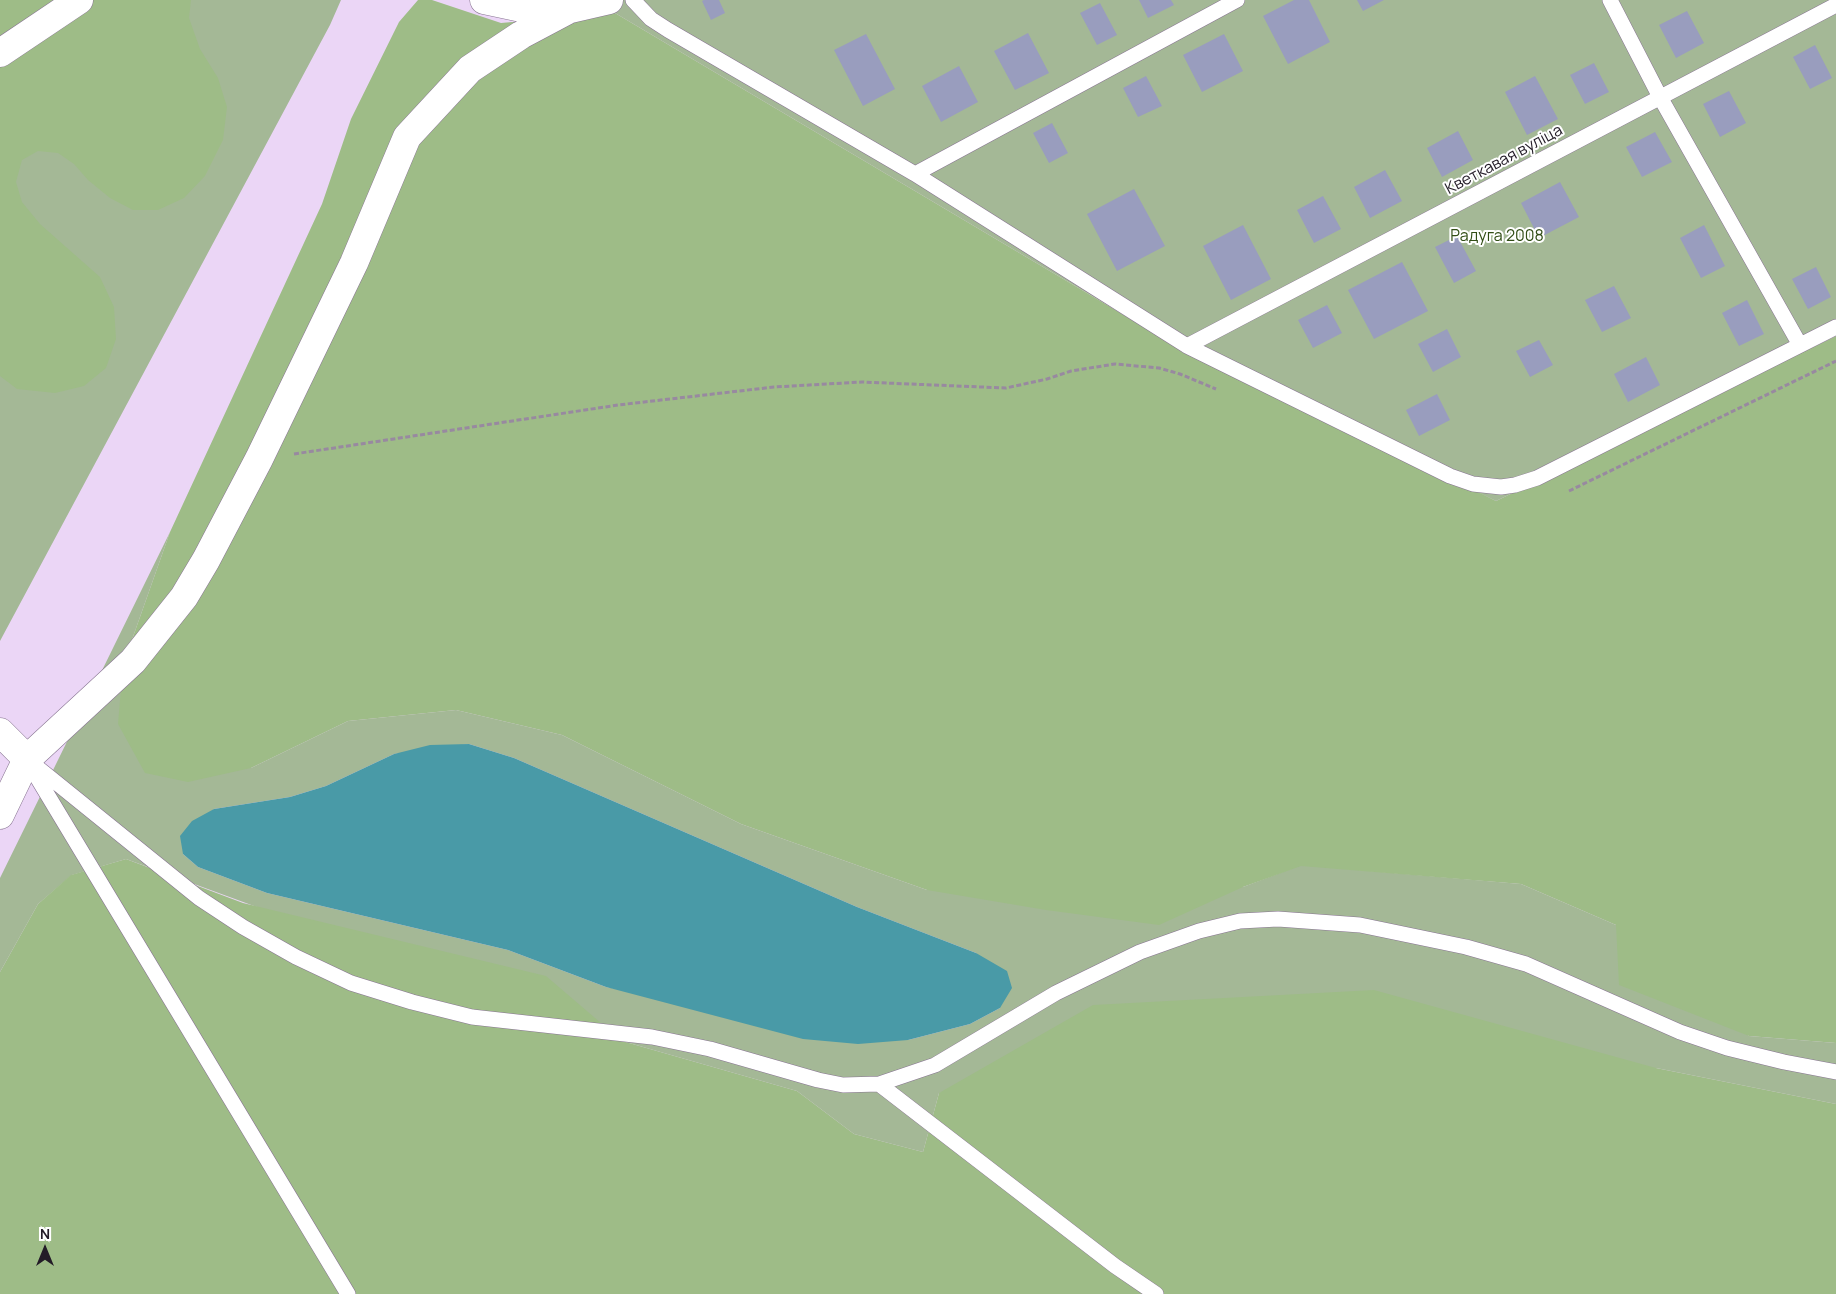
<!DOCTYPE html>
<html>
<head>
<meta charset="utf-8">
<style>
  body { margin:0 }
  #map { position:relative; width:1836px; height:1294px; overflow:hidden; background:#ebd6f6; font-family:Manrope,sans-serif }
  canvas { display:block }
  .north { position:absolute; left:20px; top:1224px; width:50px; height:50px; -webkit-text-stroke:4px #fff; paint-order:stroke; rotate:0deg; font-size:14px; font-weight:700; line-height:20px; text-align:center; color:#231c27 }
  .north::after { content:''; display:block; margin:auto; width:18px; height:22px; background:#231c27; clip-path:polygon(50% 0,100% 100%,50% 72%,0 100%) }
</style>
</head>
<body>
<div id="map">
<canvas width="1836" height="1294"></canvas>
<div class="north">N</div>
</div>
<script>
const g = document.querySelector('canvas').getContext('2d');
g.lineJoin = 'round';
function paint(path, color) { g.fillStyle = color; g.fill(path, 'evenodd'); }
const shape = rows => new Path2D(rows.map(r => 'M' + r).join(''));
function stroke(path, color, width, dash) { g.strokeStyle = color; g.lineWidth = width; g.lineCap = dash ? 'butt' : 'round'; g.setLineDash(dash || []); g.stroke(path); }
function drawText(font, color, halo, rows, align = 'center') {
  g.font = font + ' Manrope,sans-serif'; g.lineWidth = 4; g.setLineDash([]); g.textBaseline = 'middle'; g.strokeStyle = halo; g.fillStyle = color; for (const [text, x, y, turn = 0] of rows) {
    g.save(); g.translate(x, y); g.rotate((+turn || 0) * Math.PI / 180); g.textAlign = isNaN(turn) ? turn : align; if (halo) g.strokeText(text, 0, 0); g.fillText(text, 0, 0); g.restore();
  }
}
paint(shape([
  [0,0,341,0,330,25,0,641],
  [600,0,1836,0,1836,336,1496,501,1183,350,615,13],
  [170,532,123,665,251,768,348,721,456,710,562,735,741,824,927,890,1243,887,1301,865,1521,884,1616,925,1749,1036,1836,1043,1836,1104,1656,1068,939,1093,923,1152,854,1134,797,1091,622,1041,126,859,72,875,38,904,0,972,0,878],
  [469,744,514,758,857,907,976,953,1000,1008,970,1024,908,1040,606,987,508,950,267,893,198,867,183,854,214,809,290,797,326,786,394,754]
]), '#a4b896');
paint(shape([
  [0,0,191,0,189,18,200,49,218,78,227,107,223,140,205,176,184,198,158,210,133,210,110,198,88,180,74,164,58,153,38,151,22,160,16,182,22,202,40,224,100,277,114,307,116,339,106,368,84,386,55,393,17,389,0,376],
  [418,0,432,0,501,23,615,13,1183,350,1421,463,1496,501,1836,336,1836,1043,1749,1036,1619,985,1616,925,1521,884,1301,866,1243,887,1159,925,1046,910,927,890,741,824,562,735,456,710,348,721,251,768,188,782,145,773,118,724,123,665,170,532,322,204,351,119,399,22],
  [126,859,243,903,546,976,622,1041,797,1091,854,1134,923,1152,939,1093,1093,1005,1374,990,1656,1068,1836,1104,1836,1294,0,1294,0,972,38,904,71,875]
]), '#9ebc87');
paint(shape([
  [469,744,514,758,857,907,976,953,1007,971,1012,988,1000,1008,970,1024,908,1040,858,1044,803,1039,606,987,508,950,267,893,198,867,183,854,180,836,192,821,214,809,290,797,326,786,394,754,430,745]
]), '#499aa7');
paint(shape([
  [704,0,719,0,725,13,711,20,702,1],
  [1139,0,1171,0,1174,5,1148,18],
  [1294,0,1309,0,1330,42,1288,64,1263,16],
  [1357,0,1384,0,1363,11],
  [1100,3,1117,35,1097,45,1080,13],
  [1687,11,1704,43,1676,58,1659,25],
  [1028,33,1049,73,1015,90,994,51],
  [866,34,895,89,863,106,834,50],
  [1224,34,1243,71,1202,92,1183,55],
  [1815,45,1832,78,1810,89,1793,57],
  [1594,63,1609,92,1585,104,1570,75],
  [959,66,978,102,941,122,922,86],
  [1146,76,1162,106,1138,117,1123,88],
  [1535,76,1558,119,1527,135,1505,92],
  [1729,91,1746,123,1720,137,1703,104],
  [1052,123,1068,153,1049,163,1033,133],
  [1458,131,1473,160,1442,177,1427,148],
  [1655,132,1672,162,1642,177,1626,147],
  [1385,170,1402,201,1370,218,1354,187],
  [1560,182,1579,217,1539,238,1521,203],
  [1134,189,1165,246,1117,271,1087,214],
  [1323,196,1341,229,1314,243,1297,210],
  [1243,225,1271,279,1231,300,1203,246],
  [1704,225,1725,266,1701,278,1680,238],
  [1457,236,1476,271,1454,283,1435,247],
  [1402,262,1428,311,1374,339,1348,290],
  [1816,267,1831,297,1808,309,1792,279],
  [1614,286,1631,318,1602,332,1585,300],
  [1747,300,1764,334,1739,346,1722,313],
  [1327,305,1342,333,1313,348,1298,320],
  [1447,329,1461,357,1433,372,1418,344],
  [1539,340,1553,365,1530,377,1516,351],
  [1646,357,1660,385,1628,402,1614,374],
  [1437,394,1450,420,1419,436,1406,410]
]), '#999dbe');
const lane = shape([
  [633,0,651,19,668,30,915,174,1187,346,1450,476,1473,484,1501,487,1515,485,1537,478,1836,327],
  [1610,0,1660,97,1800,345],
  [915,174,1237,0],
  [1187,346,1836,5],
  [27,759,199,898,243,927,296,957,351,983,412,1002,472,1017,652,1037,710,1049,818,1080,843,1085,879,1084,935,1065,1056,993,1140,952,1199,931,1240,921,1278,919,1360,925,1466,947,1526,964,1680,1032,1727,1048,1784,1062,1836,1072],
  [32,769,348,1294],
  [879,1084,1115,1266,1156,1294]
]);
const street = shape([
  [484,0,531,10,570,9,609,0],
  [0,53,79,0],
  [0,732,27,759],
  [0,815,27,759,133,661,184,597,206,560,259,459,354,263,407,137,470,69,521,35,570,9]
]);
stroke(lane, '#887592', 16);
stroke(street, '#887592', 29);
stroke(shape([
  [294,454,618,405,774,387,862,382,1006,388,1047,379,1071,371,1115,364,1159,368,1180,374,1216,389],
  [1569,491,1836,361]
]), '#9889a0', 3, [5, 2.5]);
stroke(lane, '#fff', 15);
stroke(street, '#fff', 28);
drawText('16px', '#231c27', '#fff', [
  ["Кветкавая вуліца",1504,160,-28]
]);
drawText('16px', '#314d15', '#fff', [
  ["Радуга 2008",1497,237]
]);
</script>
</body>
</html>
